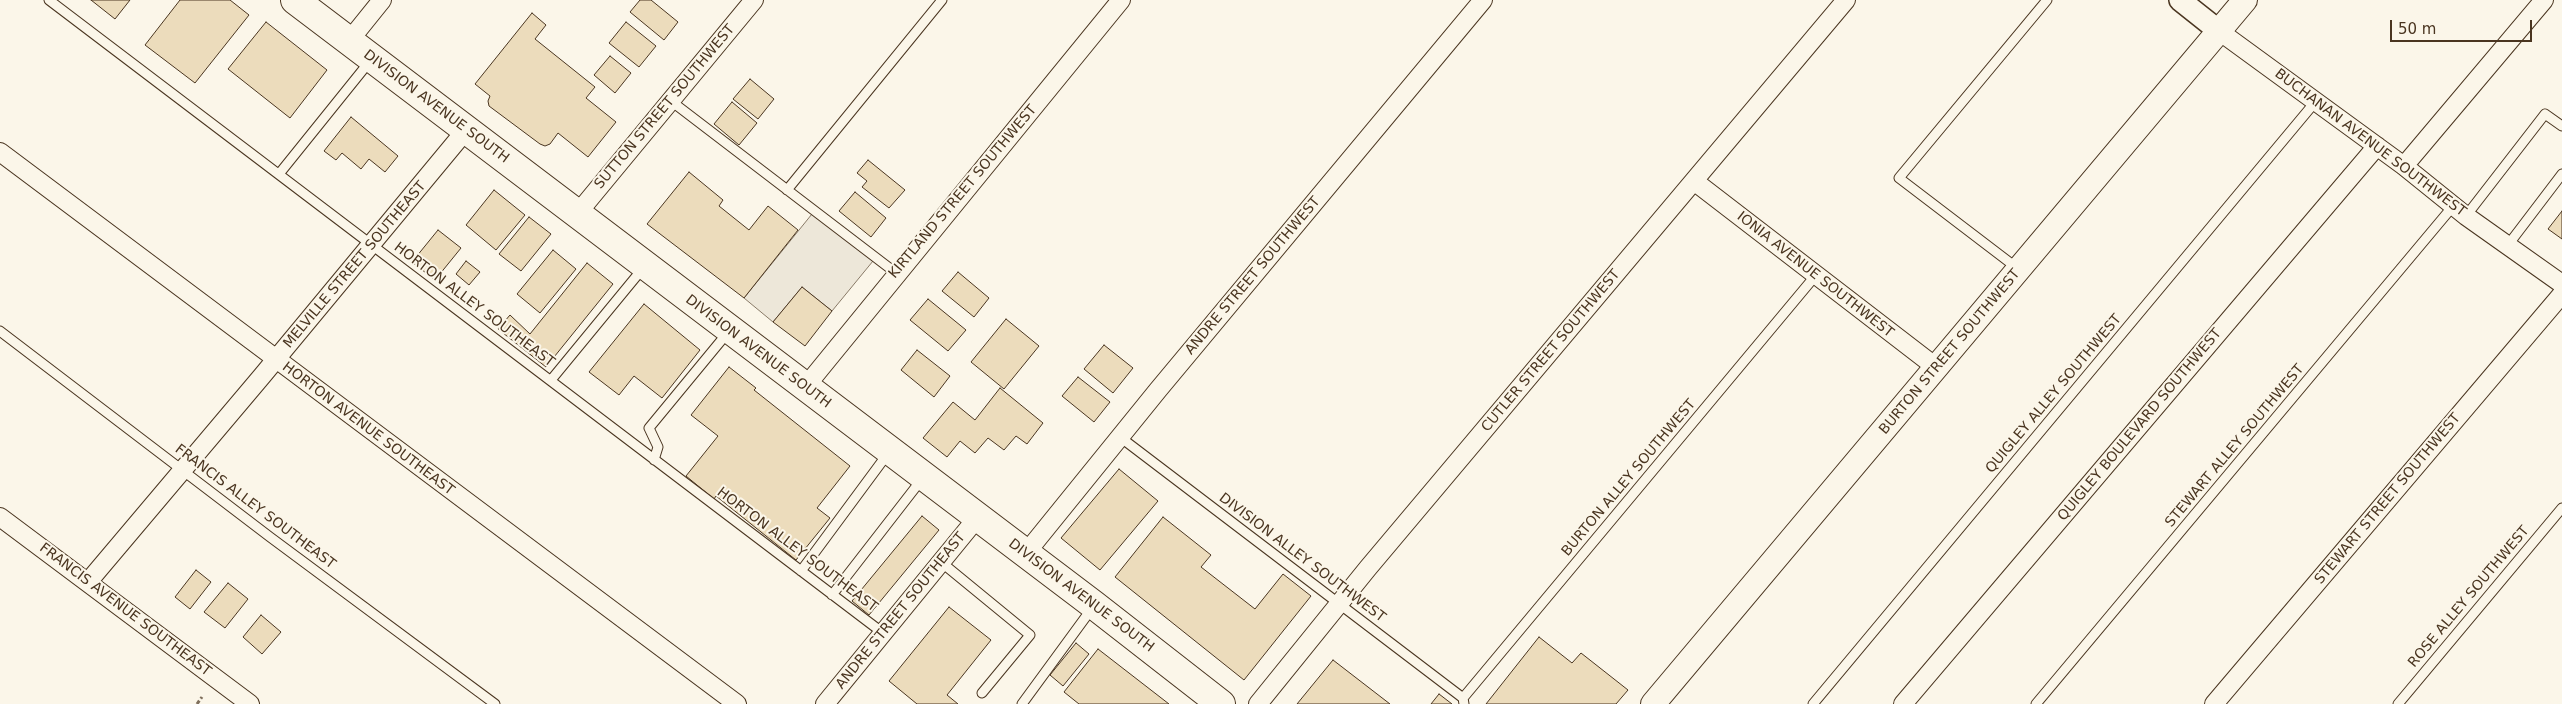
<!DOCTYPE html>
<html>
<head>
<meta charset="utf-8">
<style>
  body { margin:0 }
  #map { position:relative; width:2562px; height:704px; overflow:hidden; background:#fbf6e9; font-family:"DejaVu Sans",sans-serif }
  canvas { display:block }
  .scale { position:absolute; left:2390px; top:20px; width:142px; height:22px; box-sizing:border-box; border:2px solid #4a3520; border-top:0; padding-left:6px; font-size:15px; line-height:18px; white-space:nowrap; color:#4a3520; -webkit-text-stroke:4px #fbf6e9; paint-order:stroke }
</style>
</head>
<body>
<div id="map">
<canvas width="2562" height="704"></canvas>
<div class="scale">50 m</div>
</div>
<script>
const g = document.querySelector('canvas').getContext('2d');
g.lineJoin = 'round';
function paint(path, color) { g.fillStyle = color; g.fill(path, 'evenodd'); }
const shape = rows => new Path2D(rows.map(r => 'M' + r).join(''));
function stroke(path, color, width, dash) { g.strokeStyle = color; g.lineWidth = width; g.lineCap = dash ? 'butt' : 'round'; g.setLineDash(dash || []); g.stroke(path); }
function drawText(font, color, halo, rows, align = 'center') {
  g.font = font + ' "DejaVu Sans",sans-serif'; g.lineWidth = 4; g.setLineDash([]); g.textBaseline = 'middle'; g.strokeStyle = halo; g.fillStyle = color; for (const [text, x, y, turn = 0] of rows) {
    g.save(); g.translate(x, y); g.rotate((+turn || 0) * Math.PI / 180); g.textAlign = isNaN(turn) ? turn : align; if (halo) g.strokeText(text, 0, 0); g.fillText(text, 0, 0); g.restore();
  }
}
const parking = shape([
  [812,214,873,261,832,311,802,287,773,322,744,298,812,214]
]);
paint(parking, '#ede7d9');
stroke(parking, '#887966', 1);
const building = shape([
  [91,0,130,0,115,19,91,0],
  [180,0,230,0,249,15,195,83,145,45,180,0],
  [640,0,651,0,678,22,664,40,630,12,640,0],
  [532,13,546,25,535,39,595,87,586,98,616,122,588,157,558,133,550,144,545,146,540,144,489,106,488,101,490,96,475,84,532,13],
  [266,22,327,70,290,118,228,69,266,22],
  [626,22,656,46,639,67,609,43,626,22],
  [610,56,631,73,615,93,594,75,610,56],
  [750,79,774,99,758,119,733,99,750,79],
  [732,102,757,123,739,145,714,124,732,102],
  [351,117,398,156,385,172,369,159,361,169,342,153,336,160,324,151,351,117],
  [868,160,905,190,889,208,862,187,867,181,857,173,868,160],
  [689,172,723,200,719,206,749,230,768,206,798,230,744,298,647,224,689,172],
  [494,190,525,215,496,250,466,225,494,190],
  [855,192,886,218,871,237,839,211,855,192],
  [2562,211,2562,239,2548,229,2562,211],
  [529,217,551,234,521,271,499,254,529,217],
  [438,230,461,248,435,280,412,262,438,230],
  [553,250,576,269,540,313,517,294,553,250],
  [466,261,480,272,469,285,456,274,466,261],
  [587,263,613,284,546,367,498,329,510,315,530,334,587,263],
  [958,272,989,298,974,317,942,291,958,272],
  [802,287,832,311,805,346,773,322,802,287],
  [928,299,966,330,948,351,910,320,928,299],
  [644,304,700,350,662,398,634,376,619,395,589,372,644,304],
  [1006,319,1039,346,1004,389,971,362,1006,319],
  [1104,345,1133,368,1113,393,1084,369,1104,345],
  [917,350,950,376,934,397,901,370,917,350],
  [729,367,756,388,754,390,850,466,817,508,830,518,796,560,716,496,714,499,686,476,718,436,691,415,729,367],
  [1078,377,1110,402,1094,422,1062,396,1078,377],
  [1000,388,1043,423,1027,444,1016,436,1004,450,988,438,975,453,960,441,947,457,923,438,953,402,975,420,1000,388],
  [1119,469,1158,501,1100,570,1061,538,1119,469],
  [922,516,939,530,869,615,852,601,922,516],
  [1163,517,1211,555,1201,567,1255,609,1283,574,1311,596,1244,680,1115,577,1163,517],
  [196,570,211,582,190,609,175,597,196,570],
  [228,583,248,599,225,628,204,612,228,583],
  [949,607,991,640,947,695,958,704,917,704,889,681,949,607],
  [261,615,281,632,262,654,243,637,261,615],
  [1539,637,1572,663,1581,653,1628,690,1616,704,1486,704,1539,637],
  [1076,643,1089,654,1063,686,1050,675,1076,643],
  [1098,649,1169,704,1079,704,1064,692,1098,649],
  [1333,660,1390,704,1297,704,1333,660],
  [1439,694,1452,704,1431,704,1439,694]
]);
paint(building, '#ecdcbc');
stroke(building, '#4a3520', 1);
const service = shape([
  [49,0,883,633],
  [671,101,896,273],
  [279,174,370,61],
  [787,190,942,0],
  [2466,216,2545,114,2562,126],
  [2508,245,2562,174],
  [2017,268,1899,178,2047,0],
  [0,331,270,537,495,704],
  [551,380,644,267],
  [1120,437,1463,698,1464,704],
  [654,460,658,447,649,428,729,331],
  [941,562,1030,635,982,693],
  [801,571,889,452],
  [832,595,922,479],
  [1463,698,1816,275],
  [1022,704,1093,607],
  [1813,704,2316,101],
  [2036,704,2454,205],
  [2398,704,2562,508]
]);
const minor = shape([
  [2219,31,2404,166,2466,216,2562,284],
  [349,41,382,0],
  [0,152,737,704],
  [2404,166,2544,0],
  [1694,181,1937,368],
  [577,214,754,0],
  [806,386,1121,0],
  [0,517,250,704],
  [1026,553,1158,390,1483,0],
  [88,582,262,376,466,130],
  [825,704,977,518],
  [1258,704,1368,568,1846,0],
  [1903,704,2377,146],
  [2214,704,2562,294]
]);
const tertiary = shape([
  [2180,0,2219,31]
]);
const secondary = shape([
  [1653,704,2245,0]
]);
const primary = shape([
  [295,0,1094,605,1221,704]
]);
stroke(service, '#4a3520', 11);
stroke(minor, '#4a3520', 20);
stroke(tertiary, '#4a3520', 24);
stroke(secondary, '#4a3520', 26);
stroke(primary, '#4a3520', 30);
stroke(shape([
  [197,704,202,697]
]), '#7f6f5c', 3, [4, 2.5]);
stroke(service, '#fbf6e9', 9);
stroke(minor, '#fbf6e9', 18);
stroke(tertiary, '#fbf6e9', 21);
stroke(secondary, '#fbf6e9', 24);
stroke(primary, '#fbf6e9', 28);
drawText('14px', '#4a3520', '#fbf6e9', [
  ["DIVISION AVENUE SOUTH",436,107,37],
  ["SUTTON STREET SOUTHWEST",665,107,-50],
  ["BUCHANAN AVENUE SOUTHWEST",2370,143,37],
  ["KIRTLAND STREET SOUTHWEST",963,192,-50],
  ["MELVILLE STREET SOUTHEAST",355,265,-50],
  ["IONIA AVENUE SOUTHWEST",1815,275,38],
  ["ANDRE STREET SOUTHWEST",1253,276,-50],
  ["HORTON ALLEY SOUTHEAST",474,305,37],
  ["CUTLER STREET SOUTHWEST",1551,351,-50],
  ["DIVISION AVENUE SOUTH",758,352,37],
  ["BURTON STREET SOUTHWEST",1950,352,-50],
  ["QUIGLEY ALLEY SOUTHWEST",2054,394,-50],
  ["QUIGLEY BOULEVARD SOUTHWEST",2140,425,-50],
  ["HORTON AVENUE SOUTHEAST",368,429,37],
  ["STEWART ALLEY SOUTHWEST",2235,446,-50],
  ["BURTON ALLEY SOUTHWEST",1629,478,-50],
  ["STEWART STREET SOUTHWEST",2388,499,-50],
  ["FRANCIS ALLEY SOUTHEAST",255,507,37],
  ["HORTON ALLEY SOUTHEAST",797,550,37],
  ["DIVISION ALLEY SOUTHWEST",1302,558,37],
  ["DIVISION AVENUE SOUTH",1081,596,37],
  ["ROSE ALLEY SOUTHWEST",2469,597,-50],
  ["FRANCIS AVENUE SOUTHEAST",125,610,37],
  ["ANDRE STREET SOUTHEAST",901,611,-51]
]);
</script>
</body>
</html>
